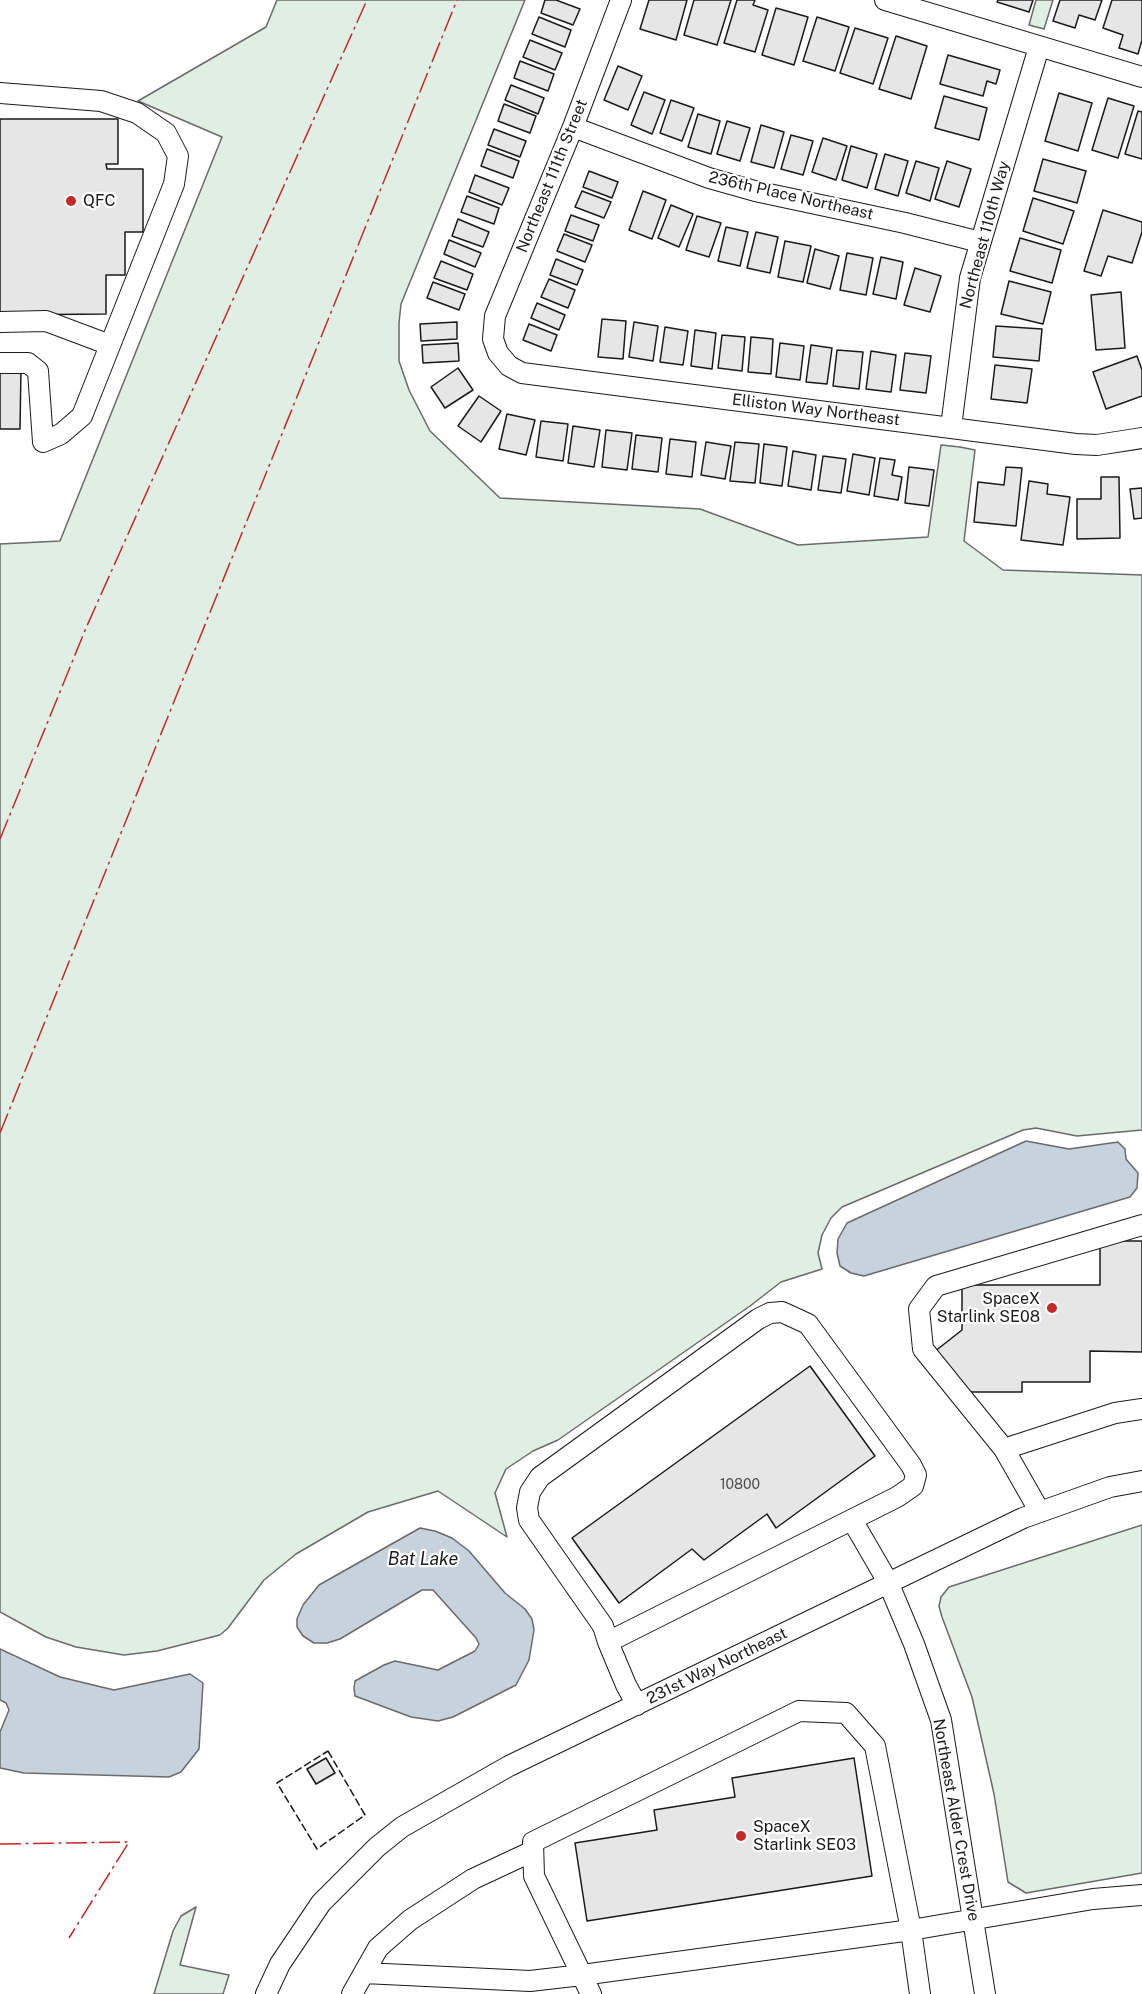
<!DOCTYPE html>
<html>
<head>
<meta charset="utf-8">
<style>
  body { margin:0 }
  canvas { display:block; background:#fff }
</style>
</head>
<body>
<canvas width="1142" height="1994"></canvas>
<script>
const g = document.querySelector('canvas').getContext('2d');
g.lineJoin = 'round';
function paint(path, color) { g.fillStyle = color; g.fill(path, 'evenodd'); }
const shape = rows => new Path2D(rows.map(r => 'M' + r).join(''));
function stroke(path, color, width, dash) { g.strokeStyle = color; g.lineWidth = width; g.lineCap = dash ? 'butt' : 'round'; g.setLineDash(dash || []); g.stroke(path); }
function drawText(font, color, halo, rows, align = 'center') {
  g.font = font + ' "Public Sans",sans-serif'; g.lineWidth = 4.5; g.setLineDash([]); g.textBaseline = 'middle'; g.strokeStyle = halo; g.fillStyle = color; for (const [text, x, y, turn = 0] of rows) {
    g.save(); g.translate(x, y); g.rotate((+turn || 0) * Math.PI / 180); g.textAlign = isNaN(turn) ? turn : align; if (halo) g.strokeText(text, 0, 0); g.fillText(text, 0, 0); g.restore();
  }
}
const green = shape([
  [277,0,525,0,401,304,399,323,399,361,409,390,430,431,500,498,700,509,798,545,928,537,941,445,960,447,975,450,964,541,1003,570,1142,575,1142,1130,1077,1136,1036,1128,1023,1130,842,1207,831,1218,822,1235,818,1253,822,1269,781,1282,750,1306,558,1440,533,1451,506,1469,495,1493,507,1537,438,1491,368,1512,296,1554,264,1580,228,1628,220,1635,157,1651,124,1655,76,1647,46,1637,0,1612,0,544,60,541,222,137,138,101,266,27,277,0],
  [1036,0,1053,0,1044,29,1029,25,1036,0],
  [1142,1525,1142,1873,1026,1893,1008,1882,994,1794,972,1697,942,1617,939,1606,941,1597,949,1587,1142,1525],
  [196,1907,180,1965,229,1975,223,1994,154,1994,173,1931,181,1916,196,1907]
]);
paint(green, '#e0efe3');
stroke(green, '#6a6a6a', 1.5);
const water = shape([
  [1026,1141,1069,1149,1118,1142,1125,1149,1126,1159,1138,1173,1137,1188,1130,1197,864,1276,851,1273,840,1266,837,1253,838,1239,847,1223,1026,1141],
  [420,1528,435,1531,452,1538,469,1551,505,1593,525,1609,532,1619,534,1630,529,1660,516,1685,453,1717,438,1721,411,1717,355,1696,354,1688,355,1681,384,1665,395,1661,438,1670,475,1651,479,1644,476,1638,433,1590,422,1590,340,1639,327,1643,314,1643,303,1636,297,1627,297,1619,303,1605,319,1585,420,1528],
  [0,1649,60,1677,114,1690,190,1674,203,1683,199,1749,181,1772,169,1777,24,1773,0,1768,0,1732,9,1710,6,1703,0,1700,0,1649]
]);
paint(water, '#c6d2dc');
stroke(water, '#6a6a6a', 1.5);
const building = shape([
  [545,0,556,0,580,9,573,25,541,13,545,0],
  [649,0,687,0,676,40,640,29,649,0],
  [694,0,731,0,717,45,684,35,694,0],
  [737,0,755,0,753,5,768,10,755,52,724,43,737,0],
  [998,0,1033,0,1029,12,997,2,998,0],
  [1060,0,1102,0,1095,20,1079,15,1075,28,1053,21,1060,0],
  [1112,0,1142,0,1142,40,1138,54,1119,48,1123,35,1103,28,1112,0],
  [776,8,808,17,794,65,762,55,776,8],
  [539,17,571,30,565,47,532,34,539,17],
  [817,17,849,27,835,71,803,61,817,17],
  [855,28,888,38,873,84,840,73,855,28],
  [896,36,927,46,911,99,879,89,896,36],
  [530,40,562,53,555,70,523,57,530,40],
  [948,55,1000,70,996,84,987,81,983,96,940,84,948,55],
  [520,61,554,74,548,91,514,78,520,61],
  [618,66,642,76,628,110,604,100,618,66],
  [511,85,544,98,538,114,505,100,511,85],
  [644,92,665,100,652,134,631,125,644,92],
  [1059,93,1092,103,1078,151,1045,141,1059,93],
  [944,96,987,108,979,140,935,128,944,96],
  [1108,98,1134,106,1118,158,1092,150,1108,98],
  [671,100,694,108,682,141,660,133,671,100],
  [504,104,536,116,530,133,498,121,504,104],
  [1138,111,1142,112,1142,159,1125,154,1138,111],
  [698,114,720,121,711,154,688,147,698,114],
  [0,119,118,119,118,164,106,164,107,169,143,169,143,232,125,232,125,275,106,275,106,314,0,315,0,119],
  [727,121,750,128,740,161,717,154,727,121],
  [761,125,784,132,774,168,751,162,761,125],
  [494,129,526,141,520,157,488,145,494,129],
  [791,135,813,141,803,175,781,169,791,135],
  [823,138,847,146,836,180,812,172,823,138],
  [851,146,877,154,867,188,842,180,851,146],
  [487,149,519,161,513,178,481,166,487,149],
  [885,154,908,161,898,196,875,189,885,154],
  [1043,159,1086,171,1077,203,1034,191,1043,159],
  [916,161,939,168,930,201,906,193,916,161],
  [947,161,971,169,959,207,935,199,947,161],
  [589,171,618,182,612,198,583,187,589,171],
  [475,175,509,188,502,205,469,192,475,175],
  [582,191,611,202,604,218,575,207,582,191],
  [643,191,666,200,652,239,629,230,643,191],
  [467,196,499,208,494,224,461,212,467,196],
  [1033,198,1074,211,1063,244,1023,231,1033,198],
  [671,205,693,214,679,247,658,238,671,205],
  [1103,210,1142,222,1142,232,1132,263,1108,256,1101,276,1084,271,1103,210],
  [571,215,599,225,593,241,565,231,571,215],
  [697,216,721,223,709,257,686,250,697,216],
  [458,219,489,232,483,247,452,236,458,219],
  [726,227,748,232,740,266,718,261,726,227],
  [756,232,778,237,770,273,747,268,756,232],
  [564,234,592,245,585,262,557,251,564,234],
  [1020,238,1061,250,1052,283,1010,271,1020,238],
  [449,240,481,253,475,267,444,254,449,240],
  [785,241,811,246,803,282,778,277,785,241],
  [815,249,839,256,830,289,807,283,815,249],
  [847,253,873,258,866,295,840,290,847,253],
  [881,257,903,262,896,299,873,294,881,257],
  [556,259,583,270,577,285,550,275,556,259],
  [441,261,473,274,467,290,434,278,441,261],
  [915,268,941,276,930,312,904,305,915,268],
  [549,279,575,290,568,308,541,297,549,279],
  [1009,281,1051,292,1043,324,1001,314,1009,281],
  [433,282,465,294,459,310,427,298,433,282],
  [1121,292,1125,348,1096,350,1091,295,1121,292],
  [537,303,565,315,559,330,531,318,537,303],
  [602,319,626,321,623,359,598,357,602,319],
  [457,322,457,339,421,341,420,324,457,322],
  [634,322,658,326,653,361,629,357,634,322],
  [529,324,557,335,551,351,523,340,529,324],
  [996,326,1042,329,1039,361,993,357,996,326],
  [665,327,688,331,683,365,660,362,665,327],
  [695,330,716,333,712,369,691,366,695,330],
  [722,335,745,337,742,371,718,368,722,335],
  [751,337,773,339,771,374,748,372,751,337],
  [458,343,459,361,423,363,422,345,458,343],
  [780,343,804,346,800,380,776,377,780,343],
  [811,345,832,348,827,384,806,382,811,345],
  [837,350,863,352,859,389,833,386,837,350],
  [871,351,896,355,891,392,866,389,871,351],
  [905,353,931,356,926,393,900,390,905,353],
  [1137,356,1142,370,1142,396,1106,409,1093,372,1137,356],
  [995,365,1032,369,1027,403,991,399,995,365],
  [0,367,21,368,20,429,0,429,0,367],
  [458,368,473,390,445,408,431,387,458,368],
  [479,396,501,411,481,442,458,426,479,396],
  [507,414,535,420,526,455,499,449,507,414],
  [541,421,568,424,563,461,536,457,541,421],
  [573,426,600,430,594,467,568,463,573,426],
  [606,430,632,433,627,470,602,467,606,430],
  [636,435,662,438,658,472,632,469,636,435],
  [670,439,696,442,692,477,666,474,670,439],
  [706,442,731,446,725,479,701,475,706,442],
  [735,442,759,444,755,483,730,481,735,442],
  [764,444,787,447,782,486,760,483,764,444],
  [793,451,816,455,811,490,788,486,793,451],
  [853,454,875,458,869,495,847,491,853,454],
  [823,456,846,459,841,493,818,490,823,456],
  [880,458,895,460,892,475,902,477,898,500,874,496,880,458],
  [909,467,934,470,929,506,905,503,909,467],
  [1006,467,1022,468,1016,526,974,522,978,482,1004,485,1006,467],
  [1101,477,1119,477,1120,538,1077,539,1077,499,1101,499,1101,477],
  [1029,481,1048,484,1047,494,1070,497,1063,545,1021,540,1029,481],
  [1142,488,1142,518,1134,519,1130,489,1142,488],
  [1100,1241,1142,1241,1142,1352,1090,1351,1090,1382,1022,1382,1022,1392,966,1392,934,1352,962,1330,962,1285,1100,1285,1100,1241],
  [810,1366,875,1456,776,1528,767,1514,704,1560,692,1549,619,1603,572,1538,810,1366],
  [326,1758,335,1773,316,1784,307,1769,326,1758],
  [854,1758,872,1876,587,1921,575,1843,657,1830,654,1810,735,1797,732,1778,854,1758]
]);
paint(building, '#e6e6e6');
stroke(building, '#1a1a1a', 1.5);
const minor = shape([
  [621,0,573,127,495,316,493,339,498,353,509,366,522,373,1076,444,1097,445,1142,438],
  [885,0,1142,77],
  [0,93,101,101,137,113,166,133,178,156,174,184,82,416,61,434,43,442,38,371,28,363,0,363],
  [573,127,709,178,755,191,905,223,980,242],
  [0,322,46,321,110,345],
  [951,427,970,278,1039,47],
  [1004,1449,923,1349,919,1309,936,1286,1142,1225],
  [1040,1512,1004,1449,1115,1413,1142,1409],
  [852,1520,888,1582,914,1644,941,1720,985,1994],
  [608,1642,897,1497,913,1486,916,1475,911,1465,808,1324,782,1312,770,1313,758,1319,540,1477,530,1492,527,1508,529,1520,603,1626,608,1642,626,1685,637,1705],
  [364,1973,530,1981,582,1975,911,1930,1093,1899,1142,1895],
  [266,1994,280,1964,321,1903,377,1847,402,1827,509,1766,1023,1518,1110,1487,1142,1481],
  [352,1994,378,1948,410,1920,473,1879,533,1851],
  [591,1994,534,1876,533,1842,799,1711,846,1713,875,1746,911,1930,920,1994]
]);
stroke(minor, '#1a1a1a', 22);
stroke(minor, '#fff', 20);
stroke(shape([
  [328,1751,365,1815,317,1849,277,1783,328,1751]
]), '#1a1a1a', 1.5, [8, 3]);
stroke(shape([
  [0,839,86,628,367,0],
  [0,1133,457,0],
  [0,1844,129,1842,69,1938]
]), '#c62828', 1.5, [21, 4.5, 3, 4.5]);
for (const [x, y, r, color] of [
  [71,201,6,"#c62828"],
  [1052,1308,6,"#c62828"],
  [741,1836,6,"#c62828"]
]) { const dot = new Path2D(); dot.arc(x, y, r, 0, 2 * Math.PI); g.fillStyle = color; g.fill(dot); stroke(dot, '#fff', 2); }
drawText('14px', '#4d4d4d', null, [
  ["10800",740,1485]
]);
drawText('16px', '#1a1a1a', '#fff', [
  ["Northeast 111th Street",552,176,-68],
  ["236th Place Northeast",791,196,13],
  ["Northeast 110th Way",985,235,-75],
  ["Elliston Way Northeast",816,410,7],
  ["231st Way Northeast",717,1666,-26],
  ["Northeast Alder Crest Drive",956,1820,80]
]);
drawText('16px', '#1a1a1a', '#fff', [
  ["QFC",83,201],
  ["SpaceX",1040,1299,"right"],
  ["Starlink SE08",1040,1317,"right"],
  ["SpaceX",753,1827],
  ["Starlink SE03",753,1845]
], 'left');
drawText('italic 18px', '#1a1a1a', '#fff', [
  ["Bat Lake",423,1559]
]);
</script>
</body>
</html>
